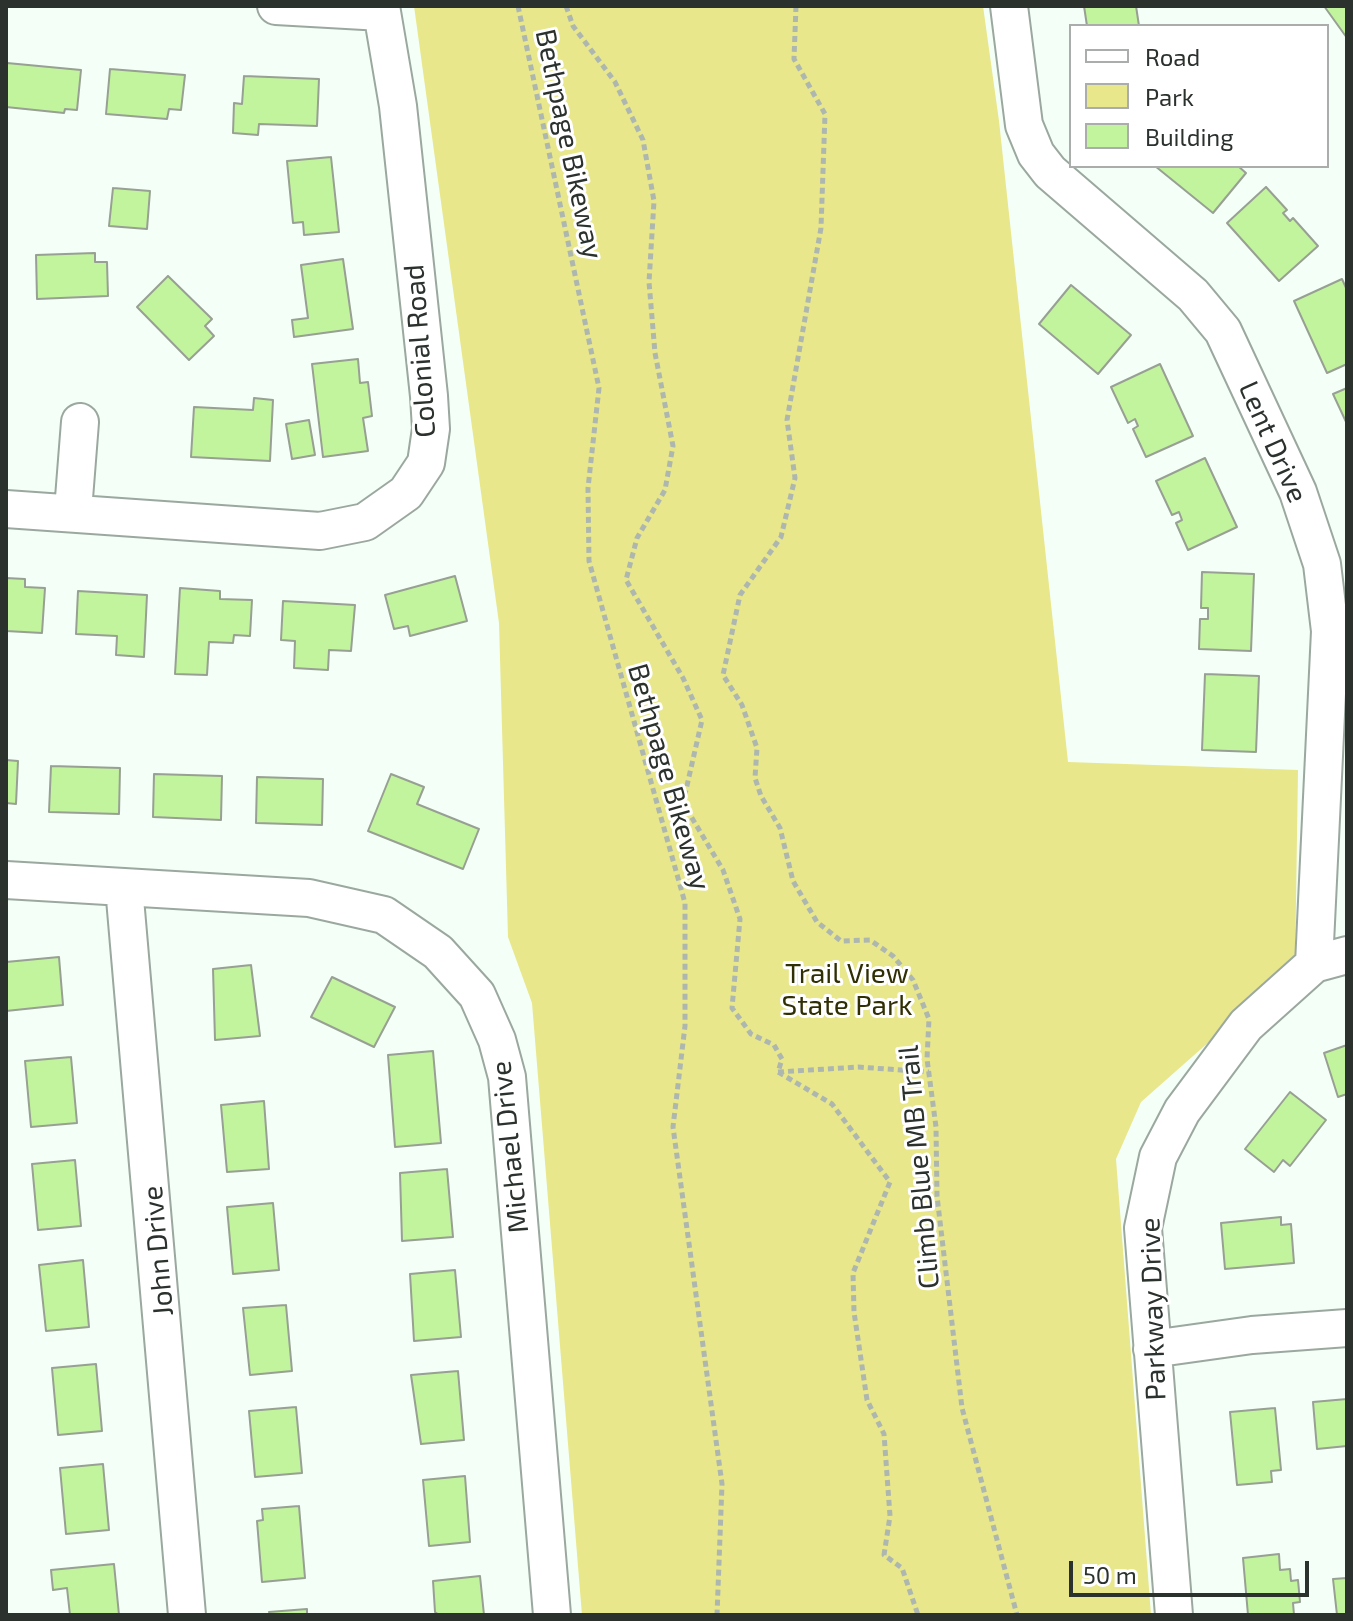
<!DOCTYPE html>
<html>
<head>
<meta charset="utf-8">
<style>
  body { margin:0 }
  #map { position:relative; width:1353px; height:1621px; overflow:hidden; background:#f3fff7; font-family:"Exo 2",sans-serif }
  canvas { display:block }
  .frame { position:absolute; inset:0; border:8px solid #2b312d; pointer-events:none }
  .legend { position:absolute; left:1069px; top:24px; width:260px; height:144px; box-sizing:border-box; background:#fff; border:2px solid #aaadab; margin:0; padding:10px 14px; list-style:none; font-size:24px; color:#2b312d }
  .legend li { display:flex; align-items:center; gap:16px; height:40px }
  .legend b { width:40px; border:2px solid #aaadab }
  .scale { position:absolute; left:1069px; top:1561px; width:240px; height:36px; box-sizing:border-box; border:4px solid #2b312d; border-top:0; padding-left:10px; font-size:24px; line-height:28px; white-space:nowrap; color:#2b312d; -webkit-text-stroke:6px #fff; paint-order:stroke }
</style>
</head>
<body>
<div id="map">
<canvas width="1353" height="1621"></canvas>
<div class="frame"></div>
<ul class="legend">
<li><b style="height:10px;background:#fff"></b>Road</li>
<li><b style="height:22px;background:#e8e78b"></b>Park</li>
<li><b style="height:22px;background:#c2f49e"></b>Building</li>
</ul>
<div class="scale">50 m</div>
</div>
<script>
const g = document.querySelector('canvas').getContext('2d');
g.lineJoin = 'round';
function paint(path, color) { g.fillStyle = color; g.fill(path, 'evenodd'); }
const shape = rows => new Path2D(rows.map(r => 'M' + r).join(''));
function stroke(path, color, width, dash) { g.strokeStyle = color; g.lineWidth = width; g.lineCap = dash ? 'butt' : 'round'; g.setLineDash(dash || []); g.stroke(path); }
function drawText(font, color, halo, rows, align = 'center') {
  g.font = font + ' "Exo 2",sans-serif'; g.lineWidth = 6; g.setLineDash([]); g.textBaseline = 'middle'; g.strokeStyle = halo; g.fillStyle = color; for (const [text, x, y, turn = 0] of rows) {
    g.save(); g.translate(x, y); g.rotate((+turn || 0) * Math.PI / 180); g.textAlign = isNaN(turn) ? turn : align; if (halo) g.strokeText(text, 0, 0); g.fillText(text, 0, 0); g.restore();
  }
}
paint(shape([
  [414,6,983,6,999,121,1068,762,1298,770,1295,966,1141,1102,1116,1159,1151,1615,582,1615,532,1003,508,937,499,623]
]), '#e8e78b');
const building = shape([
  [1084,6,1136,6,1139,26,1087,26,1084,6],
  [1324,6,1347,6,1347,38,1324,6],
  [7,63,81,70,77,110,65,109,64,113,6,107,7,63],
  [110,69,185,75,181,110,169,109,167,119,106,114,110,69],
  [244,76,319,79,317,126,259,124,258,135,233,133,234,103,242,104,244,76],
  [331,157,339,232,304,235,303,222,293,223,287,161,331,157],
  [1155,166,1238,166,1246,173,1213,213,1155,166],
  [1266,187,1287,210,1283,213,1290,221,1293,218,1318,246,1279,281,1227,223,1266,187],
  [113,188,150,191,147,229,109,226,113,188],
  [95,253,95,262,107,262,108,296,37,299,36,255,95,253],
  [343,259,353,329,294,337,292,320,308,318,301,265,343,259],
  [168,276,212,319,205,326,214,336,189,360,137,307,168,276],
  [1342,279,1347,290,1347,364,1327,373,1294,301,1342,279],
  [1071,285,1131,335,1098,374,1039,324,1071,285],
  [358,359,360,383,368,382,372,416,363,418,368,451,323,457,312,364,358,359],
  [1160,364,1193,436,1146,457,1133,429,1138,426,1135,419,1128,423,1111,387,1160,364],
  [1347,388,1347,424,1333,394,1347,388],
  [254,398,273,400,270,461,191,457,194,407,253,410,254,398],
  [309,420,315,455,292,459,286,424,309,420],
  [1205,458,1237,527,1188,550,1176,523,1182,520,1179,512,1172,515,1156,481,1205,458],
  [1202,572,1254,574,1251,651,1199,649,1200,619,1208,619,1208,608,1201,608,1202,572],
  [455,576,467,621,410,636,408,626,394,629,385,595,455,576],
  [6,578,25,579,25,587,45,588,42,633,6,631,6,578],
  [180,588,220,591,220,599,252,600,250,636,234,635,233,643,209,642,207,675,175,674,180,588],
  [78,591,147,595,144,657,116,655,117,636,76,634,78,591],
  [283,601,355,605,351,651,329,650,328,670,294,668,295,641,281,640,283,601],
  [1205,674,1259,676,1256,752,1202,750,1205,674],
  [6,760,18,761,16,804,6,803,6,760],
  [51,766,120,768,119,814,49,812,51,766],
  [154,774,222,776,221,820,153,817,154,774],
  [391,774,424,787,417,804,479,829,463,869,368,831,391,774],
  [257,777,323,779,322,825,256,823,257,777],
  [59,957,63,1005,6,1011,6,962,59,957],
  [251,965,260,1036,215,1040,213,969,251,965],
  [332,977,395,1007,374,1047,311,1017,332,977],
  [1347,1045,1347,1094,1338,1097,1324,1053,1347,1045],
  [433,1051,441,1143,395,1147,388,1055,433,1051],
  [71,1057,77,1123,31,1127,25,1061,71,1057],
  [1290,1092,1326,1120,1290,1166,1283,1160,1274,1172,1245,1149,1290,1092],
  [264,1101,269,1169,227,1172,221,1105,264,1101],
  [75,1160,81,1226,38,1230,32,1164,75,1160],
  [447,1169,453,1237,402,1241,400,1173,447,1169],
  [273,1203,279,1270,233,1274,227,1207,273,1203],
  [1281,1217,1281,1225,1291,1224,1294,1263,1225,1269,1221,1223,1281,1217],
  [83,1260,89,1327,46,1331,39,1265,83,1260],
  [455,1270,461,1337,414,1341,410,1274,455,1270],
  [286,1305,292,1371,250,1375,243,1308,286,1305],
  [96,1364,102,1431,58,1435,52,1368,96,1364],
  [458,1371,464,1440,421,1444,411,1375,458,1371],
  [1347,1399,1347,1446,1317,1449,1313,1402,1347,1399],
  [296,1407,302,1473,255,1477,249,1411,296,1407],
  [1275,1408,1281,1470,1271,1471,1272,1482,1237,1485,1230,1412,1275,1408],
  [103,1464,109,1530,66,1534,60,1468,103,1464],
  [465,1476,470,1542,429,1546,423,1480,465,1476],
  [299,1506,305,1578,262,1582,257,1521,263,1520,262,1509,299,1506],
  [1279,1554,1280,1570,1290,1569,1291,1581,1298,1580,1300,1602,1293,1603,1294,1615,1248,1615,1243,1558,1279,1554],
  [114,1564,119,1615,70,1615,67,1588,53,1590,51,1570,114,1564],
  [480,1576,484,1615,439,1615,435,1612,433,1581,480,1576],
  [1347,1578,1347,1615,1337,1615,1333,1579,1347,1578],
  [307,1609,307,1615,270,1615,269,1612,307,1609]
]);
paint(building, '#c2f49e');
stroke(building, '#989f93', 2);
const minor = shape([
  [276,6,382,12],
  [1009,6,1024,125,1036,154,1050,172,1193,295,1223,331,1298,492,1322,564,1330,631,1314,964],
  [6,509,320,531,365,522,406,493,426,463,431,429,429,396,398,106,381,6],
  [73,511,80,422],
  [6,880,309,898,384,915,438,952,477,995,497,1040,507,1077,552,1615],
  [124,887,187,1615],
  [1152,1349,1252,1335,1347,1328],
  [1174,1615,1143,1228,1158,1157,1182,1111,1246,1025,1314,964,1347,955]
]);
stroke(minor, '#9ba89f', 40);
stroke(shape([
  [518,6,599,388,588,488,589,561,685,903,685,1026,673,1127,722,1484,717,1615],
  [566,6,573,26,615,82,643,140,654,201,649,282,655,353,673,446,665,490,637,538,626,580,683,678,702,720,683,803,723,870,740,919,732,1008,751,1034,774,1045,782,1059,778,1072,832,1104,890,1182,853,1273,854,1312,867,1400,884,1434,890,1516,884,1555,902,1568,918,1615],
  [796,6,794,59,825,114,821,228,787,420,795,478,781,537,740,595,723,675,742,705,757,748,755,778,761,796,780,828,793,881,817,922,841,941,870,940,893,956,913,980,929,1019,927,1059,936,1127,937,1196,962,1408,1017,1615],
  [778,1072,858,1067,929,1072]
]), '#adb7b0', 5, [6, 4]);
stroke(minor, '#fff', 36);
drawText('28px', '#2b312d', '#fff', [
  ["Bethpage Bikeway",569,144,78],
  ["Colonial Road",420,351,-94],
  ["Lent Drive",1273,442,66],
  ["Bethpage Bikeway",669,777,74],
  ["Michael Drive",510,1147,-96],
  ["Climb Blue MB Trail",919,1167,-95],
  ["John Drive",158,1251,-95],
  ["Parkway Drive",1153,1309,-92]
]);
drawText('28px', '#302f03', '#fff', [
  ["Trail View",847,974],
  ["State Park",847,1006]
]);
</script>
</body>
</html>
